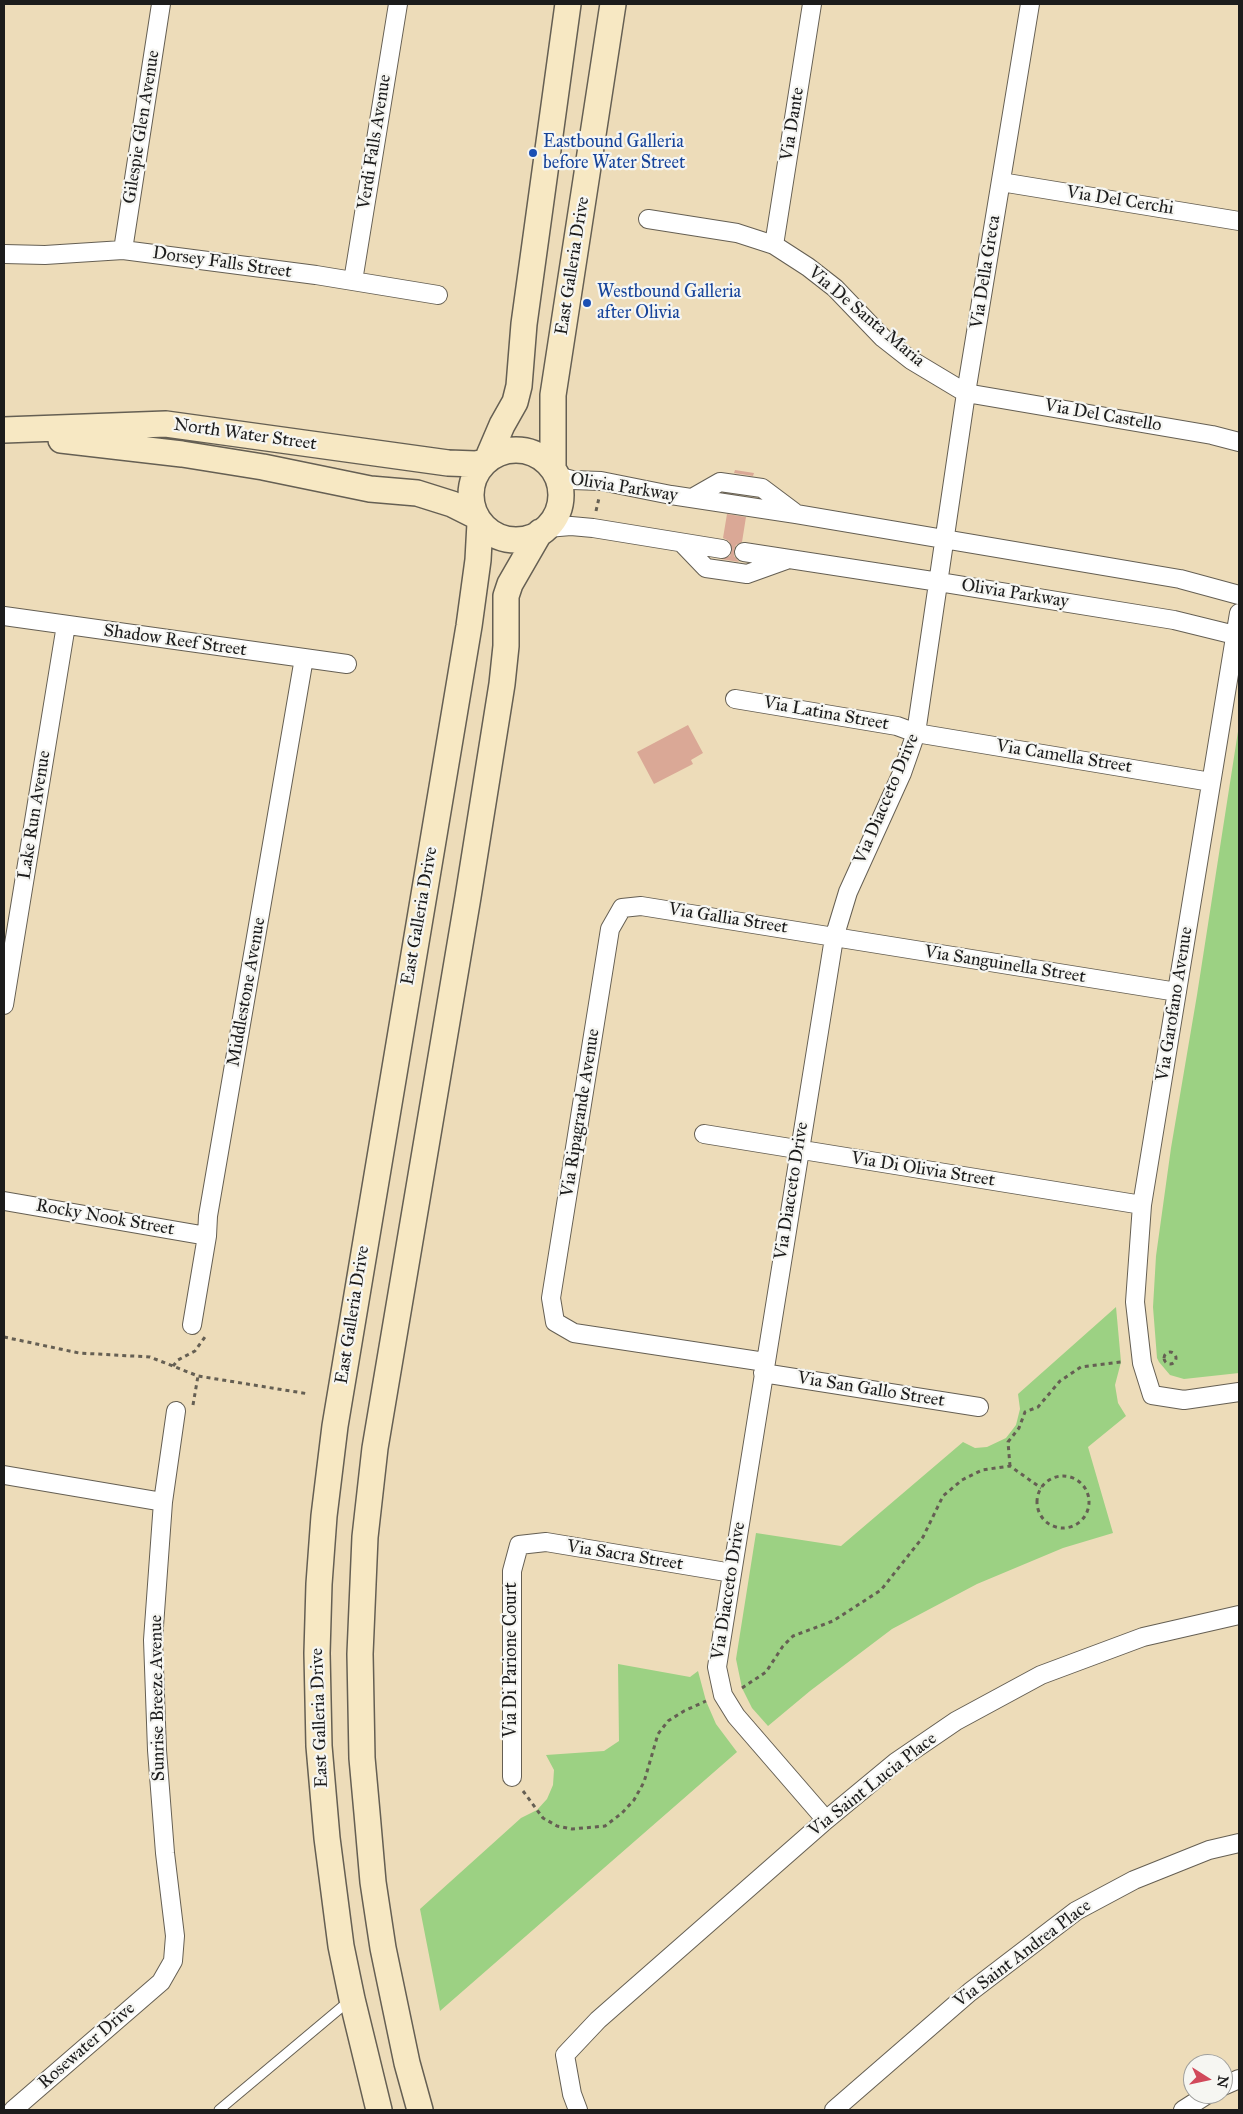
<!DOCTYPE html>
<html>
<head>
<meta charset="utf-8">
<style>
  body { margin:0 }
  #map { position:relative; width:1243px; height:2114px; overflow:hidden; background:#eddcb9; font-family:"IM FELL Great Primer",serif }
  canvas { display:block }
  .frame { position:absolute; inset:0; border:5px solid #1c1c1c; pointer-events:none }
  .north { position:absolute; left:1183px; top:2054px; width:50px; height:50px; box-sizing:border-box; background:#f6f6f2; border:1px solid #9f9f9c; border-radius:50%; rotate:100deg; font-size:14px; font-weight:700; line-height:20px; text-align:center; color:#1c1c1c }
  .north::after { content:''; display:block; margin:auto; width:18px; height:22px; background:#d1495b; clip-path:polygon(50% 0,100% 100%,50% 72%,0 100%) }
</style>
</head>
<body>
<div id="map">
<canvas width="1243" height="2114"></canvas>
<div class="frame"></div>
<div class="north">N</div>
</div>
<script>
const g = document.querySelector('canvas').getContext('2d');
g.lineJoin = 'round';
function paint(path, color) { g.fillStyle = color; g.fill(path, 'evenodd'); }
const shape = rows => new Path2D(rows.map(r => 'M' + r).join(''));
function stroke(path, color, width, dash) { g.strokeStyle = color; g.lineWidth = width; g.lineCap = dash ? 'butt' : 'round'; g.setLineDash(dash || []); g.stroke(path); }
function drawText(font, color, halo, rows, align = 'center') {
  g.font = font + ' "IM FELL Great Primer",serif'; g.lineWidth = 4.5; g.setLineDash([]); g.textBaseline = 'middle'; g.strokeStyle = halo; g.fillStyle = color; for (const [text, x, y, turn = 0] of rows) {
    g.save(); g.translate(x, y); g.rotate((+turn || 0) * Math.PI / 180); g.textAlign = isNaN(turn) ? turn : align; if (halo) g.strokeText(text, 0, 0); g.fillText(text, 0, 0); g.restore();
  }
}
paint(shape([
  [1239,725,1239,1373,1184,1379,1170,1375,1159,1362,1157,1358,1153,1307,1156,1256,1171,1148,1197,995],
  [1116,1307,1121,1362,1115,1385,1118,1403,1126,1416,1088,1447,1113,1533,1063,1548,977,1584,892,1629,810,1691,768,1726,752,1708,742,1688,736,1659,756,1533,841,1546,963,1442,975,1448,987,1447,1006,1438,1016,1425,1020,1409,1018,1394],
  [618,1664,690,1677,698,1671,706,1701,716,1724,737,1752,440,2011,420,1909,521,1818,537,1810,547,1799,553,1785,554,1770,546,1755,604,1751,619,1741]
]), '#9cd183');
paint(shape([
  [735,470,754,473,753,476,734,473],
  [727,514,746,517,742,542,736,545,734,550,734,556,739,562,721,559,730,556,732,550,729,541,723,538],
  [688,725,703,753,691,760,693,764,654,784,637,752]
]), '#daa896');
const lane = shape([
  [219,2110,349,2001]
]);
const street = shape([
  [1001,182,1239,221],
  [648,219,737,233,774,245,808,267,835,288,883,338,911,360,966,393,1212,435,1239,442],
  [774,245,812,4],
  [123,250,161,4],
  [4,254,45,255,123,250,316,275,438,295],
  [353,281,398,4],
  [557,476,572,480,601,481,671,495,796,514,1180,579,1239,595],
  [692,498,720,482,762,488,794,512],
  [547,528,571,526,593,528,722,549],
  [682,543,706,568,727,571,747,574,786,560],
  [744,552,939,582,1174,620,1239,636],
  [1239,613,1142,1205,1135,1302,1142,1363,1152,1395,1184,1400,1239,1392],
  [4,616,347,664],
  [735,699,897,726,916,733,1211,782],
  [4,1005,66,625],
  [704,1134,1142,1205],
  [4,1201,207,1236],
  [192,1325,207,1236,208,1216,304,658],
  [765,1362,574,1333,555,1322,551,1298,610,929,622,908,641,906,1177,992],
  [763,1373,979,1407],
  [4,1475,163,1502],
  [512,1777,512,1571,519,1545,546,1542,732,1573],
  [826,1820,736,1716,723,1695,717,1667,834,938,848,892,902,773,916,733,966,393,1030,4],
  [1223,2086,1239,2079],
  [13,2110,161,1982,173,1961,175,1936,165,1853,157,1750,153,1640,163,1502,176,1411],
  [578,2110,572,2094,565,2055,598,2020,826,1820,896,1762,956,1721,1041,1675,1143,1637,1239,1615],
  [834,2110,970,1992,1076,1911,1134,1880,1209,1850,1239,1843],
  [1183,2110,1208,2094]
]);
const secondary = shape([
  [4,430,166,424,448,463,476,464,485,462],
  [61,440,182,454,263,467,370,489,417,493,452,504,476,516],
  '471 495a45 45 0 1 1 90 0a45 45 0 1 1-90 0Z',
  [487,460,502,425,515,402,519,386,524,324,568,4],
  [553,469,553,395,613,4],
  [379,2110,352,1999,341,1946,327,1838,319,1746,317,1653,319,1584,324,1516,335,1426,469,626,478,560,480,523],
  [420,2110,407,2063,383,1948,373,1882,367,1813,362,1758,360,1654,365,1537,375,1448,468,897,502,684,506,646,506,596,510,584,540,532]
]);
stroke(lane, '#655f53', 11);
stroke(street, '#655f53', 20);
stroke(secondary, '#655f53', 28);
stroke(shape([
  [596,511,599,498],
  [4,1337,79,1353,150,1357,198,1376,309,1394],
  '1164 1358a6 6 0 1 1 12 0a6 6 0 1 1-12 0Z',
  [173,1366,178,1360,195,1351,205,1337],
  [193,1405,198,1376],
  [1010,1466,1008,1442,1019,1428,1025,1412,1038,1407,1060,1381,1081,1367,1121,1362],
  '1037 1502a26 26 0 1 1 52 0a26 26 0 1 1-52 0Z',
  [742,1688,766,1672,783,1646,793,1636,833,1621,881,1590,923,1537,943,1496,962,1480,982,1470,1010,1466,1041,1488],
  [523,1791,543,1818,557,1826,572,1829,605,1826,622,1813,634,1800,644,1782,658,1734,668,1721,684,1711,706,1701]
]), '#655f53', 3, [4, 4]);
stroke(lane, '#fff', 9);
stroke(street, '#fff', 18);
stroke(secondary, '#f7e8c3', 25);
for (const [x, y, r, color] of [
  [533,153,5,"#1a4fb4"],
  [587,303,5,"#1a4fb4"]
]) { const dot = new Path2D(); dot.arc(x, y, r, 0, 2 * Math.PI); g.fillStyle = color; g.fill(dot); stroke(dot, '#f6f6f2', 2); }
drawText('18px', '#1c1c1c', '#f6f6f2', [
  ["Via Dante",793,124,-81],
  ["Gilespie Glen Avenue",142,127,-81],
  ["Verdi Falls Avenue",375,142,-81],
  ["Via Del Cerchi",1120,201,9],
  ["Dorsey Falls Street",222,263,8],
  ["East Galleria Drive",573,266,-81],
  ["Via Della Greca",986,272,-81],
  ["Via De Santa Maria",866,317,40],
  ["Via Del Castello",1103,416,10],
  ["North Water Street",245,435,8],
  ["Olivia Parkway",624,488,9],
  ["Olivia Parkway",1015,594,9],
  ["Shadow Reef Street",175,641,8],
  ["Via Latina Street",826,714,10],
  ["Via Camella Street",1064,757,9],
  ["Via Diacceto Drive",887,799,-67],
  ["Lake Run Avenue",35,815,-81],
  ["East Galleria Drive",420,916,-80],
  ["Via Gallia Street",728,919,9],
  ["Via Sanguinella Street",1005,965,9],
  ["Middlestone Avenue",247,992,-80],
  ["Via Garofano Avenue",1175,1004,-81],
  ["Via Ripagrande Avenue",581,1113,-81],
  ["Via Di Olivia Street",923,1170,9],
  ["Via Diacceto Drive",792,1191,-81],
  ["Rocky Nook Street",105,1218,10],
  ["East Galleria Drive",353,1315,-81],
  ["Via San Gallo Street",871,1390,9],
  ["Via Sacra Street",625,1556,9],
  ["Via Diacceto Drive",729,1591,-81],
  ["Via Di Parione Court",512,1660,-90],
  ["Sunrise Breeze Avenue",158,1698,-91],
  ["East Galleria Drive",320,1718,-92],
  ["Via Saint Lucia Place",873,1785,-38],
  ["Via Saint Andrea Place",1023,1954,-37],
  ["Rosewater Drive",87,2046,-41]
]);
drawText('18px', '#164399', '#f6f6f2', [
  ["Eastbound Galleria",543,143],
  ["before Water Street",543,164],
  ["Westbound Galleria",597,293],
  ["after Olivia",597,314]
], 'left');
</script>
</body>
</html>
